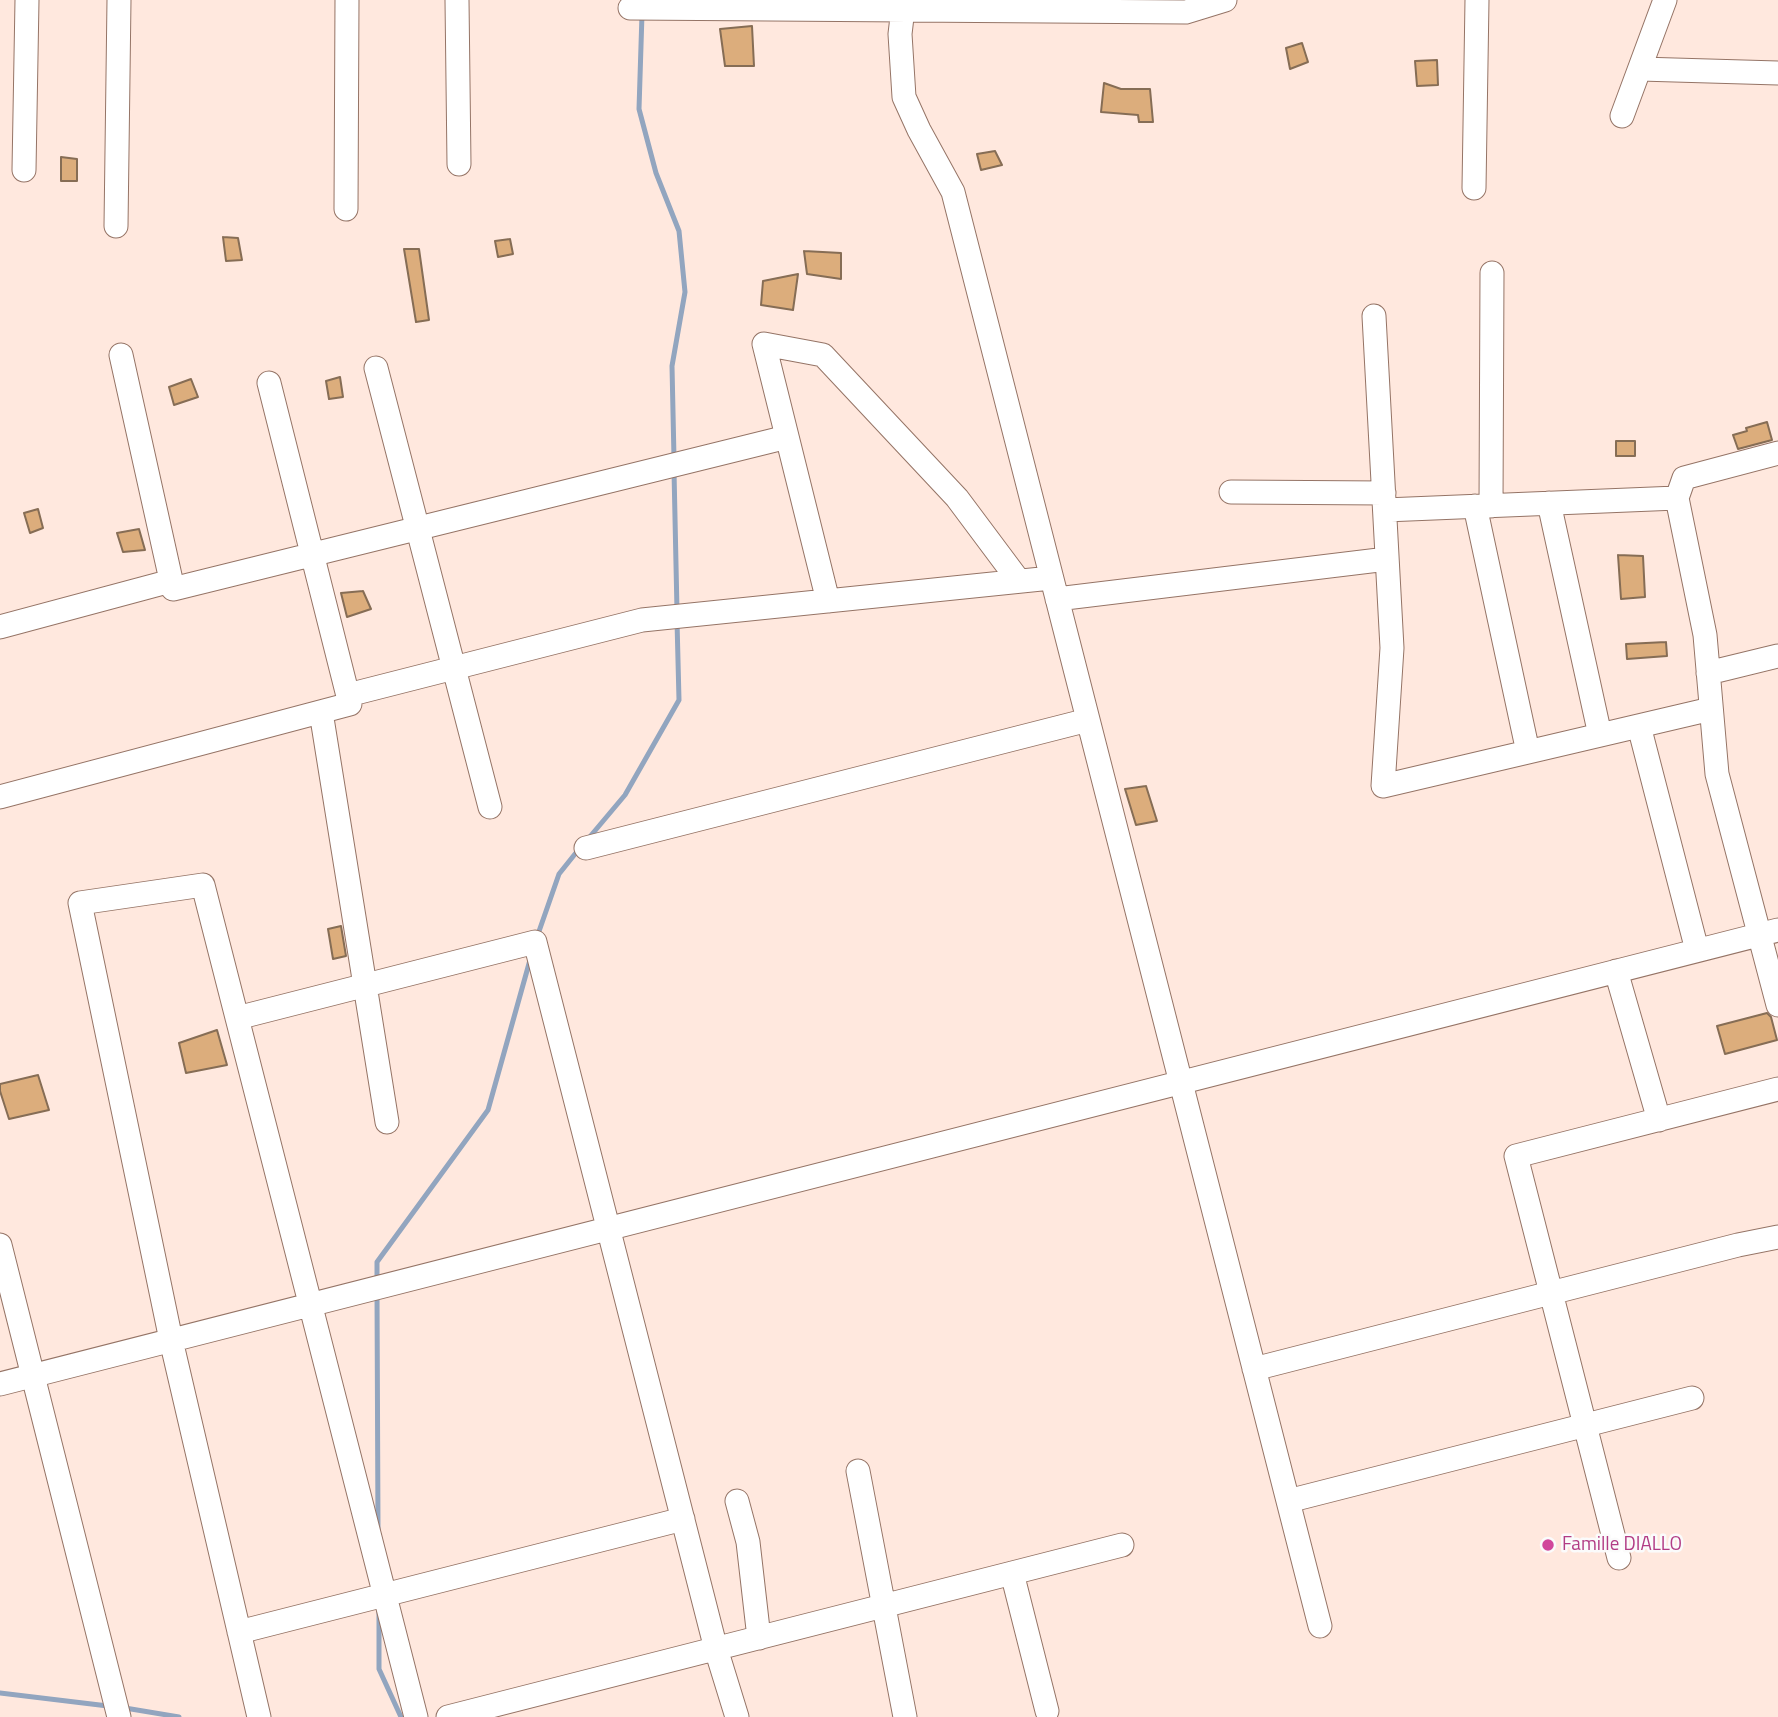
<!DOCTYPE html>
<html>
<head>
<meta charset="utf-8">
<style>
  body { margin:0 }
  canvas { display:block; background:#ffe8de }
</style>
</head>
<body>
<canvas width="1778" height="1717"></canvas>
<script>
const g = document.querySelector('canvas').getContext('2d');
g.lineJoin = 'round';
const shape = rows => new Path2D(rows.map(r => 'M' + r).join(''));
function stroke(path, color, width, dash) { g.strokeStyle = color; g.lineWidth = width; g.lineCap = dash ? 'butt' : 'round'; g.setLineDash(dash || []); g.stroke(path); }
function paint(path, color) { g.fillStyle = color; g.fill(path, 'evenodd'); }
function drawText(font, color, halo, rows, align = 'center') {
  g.font = font + ' "Titillium Web",sans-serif'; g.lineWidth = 5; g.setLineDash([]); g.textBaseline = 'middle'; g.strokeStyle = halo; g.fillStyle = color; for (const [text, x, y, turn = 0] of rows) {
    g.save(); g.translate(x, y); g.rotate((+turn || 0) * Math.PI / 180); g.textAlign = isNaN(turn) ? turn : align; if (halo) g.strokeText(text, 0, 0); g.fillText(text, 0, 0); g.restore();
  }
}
stroke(shape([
  [642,14,639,109,656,173,679,231,685,292,672,366,674,458],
  [674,471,677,611],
  [588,839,625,795,679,700,677,621],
  [537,937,559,874,579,849],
  [377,1282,377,1262,488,1110,530,960],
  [377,1292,378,1531],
  [379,1611,379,1669,401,1717],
  [0,1693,108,1706],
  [125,1708,179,1717]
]), '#92a5bf', 5);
const building = shape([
  [752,26,754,66,725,66,720,29,752,26],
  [1302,43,1308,62,1290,69,1286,48,1302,43],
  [1437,60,1438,85,1417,86,1415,61,1437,60],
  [1104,83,1121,89,1150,89,1153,122,1139,122,1138,115,1101,112,1104,83],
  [995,151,1002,165,981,170,977,154,995,151],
  [61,157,77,159,77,181,61,181,61,157],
  [223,237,238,238,242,260,226,261,223,237],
  [510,239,513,254,498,257,495,241,510,239],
  [404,249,419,249,429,320,416,322,404,249],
  [804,251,841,253,841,279,807,274,804,251],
  [798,274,793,310,761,305,763,281,798,274],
  [340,377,343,397,329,399,326,381,340,377],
  [191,379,198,397,174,405,169,387,191,379],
  [1767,422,1772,440,1738,449,1733,435,1747,431,1746,428,1767,422],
  [1616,441,1635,441,1635,456,1616,456,1616,441],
  [38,509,43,528,30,533,24,513,38,509],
  [139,529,145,550,123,552,117,533,139,529],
  [1618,555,1643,556,1645,597,1621,599,1618,555],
  [363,591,371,609,347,617,341,593,363,591],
  [1666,642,1667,656,1627,659,1626,644,1666,642],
  [1146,786,1157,821,1136,825,1125,789,1146,786],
  [341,926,346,956,333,959,328,929,341,926],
  [1767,1013,1771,1017,1777,1040,1725,1054,1717,1026,1767,1013],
  [217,1030,227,1065,186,1073,179,1043,217,1030],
  [38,1075,49,1110,9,1119,0,1091,0,1084,38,1075]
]);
paint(building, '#dcad7c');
stroke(building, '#866d55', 2);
const minor = shape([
  [457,0,459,164],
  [904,0,900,34,904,97,919,130,953,192,1320,1626],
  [630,8,1186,12,1225,0],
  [1640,69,1778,73],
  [1622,116,1665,0],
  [24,170,27,0],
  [1474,188,1477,0],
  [346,209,347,0],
  [116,226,119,0],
  [1374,316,1392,648,1383,786,1711,709],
  [121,355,173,589,787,437],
  [376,368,490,807],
  [1778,453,1684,478,1677,498,1705,635,1717,774,1778,1005],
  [1231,492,1384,493],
  [1549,503,1600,735],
  [1475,506,1528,752],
  [1491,506,1492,273],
  [1385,510,1677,498],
  [1057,599,1387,559],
  [828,601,764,344,823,355,957,498,1019,581],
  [0,627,171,581],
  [1708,673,1778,656],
  [348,695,642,620,1051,578],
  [321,712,387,1122],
  [1639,726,1697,950],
  [0,797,350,704,269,383],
  [586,848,1088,720],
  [1616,971,1659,1120],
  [237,1018,535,942,716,1649,737,1717],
  [0,1245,119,1717],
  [1254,1369,1738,1245,1778,1237],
  [0,1384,1778,930],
  [858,1471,905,1717],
  [737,1501,748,1542,759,1638],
  [1288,1501,1692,1398],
  [1619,1558,1516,1156,1778,1089],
  [1012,1573,1047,1711],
  [239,1632,683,1519],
  [259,1717,171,1340,80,903,203,885,416,1717],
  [448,1717,1122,1545]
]);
stroke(minor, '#957466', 25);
stroke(minor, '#fff', 23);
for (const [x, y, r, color] of [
  [1548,1545,7,"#d1479c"]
]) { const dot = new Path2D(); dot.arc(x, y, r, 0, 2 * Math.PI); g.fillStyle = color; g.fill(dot); stroke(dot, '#fbfbfb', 2.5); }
drawText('19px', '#b23c85', '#fbfbfb', [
  ["Famille DIALLO",1562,1545]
], 'left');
</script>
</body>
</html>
